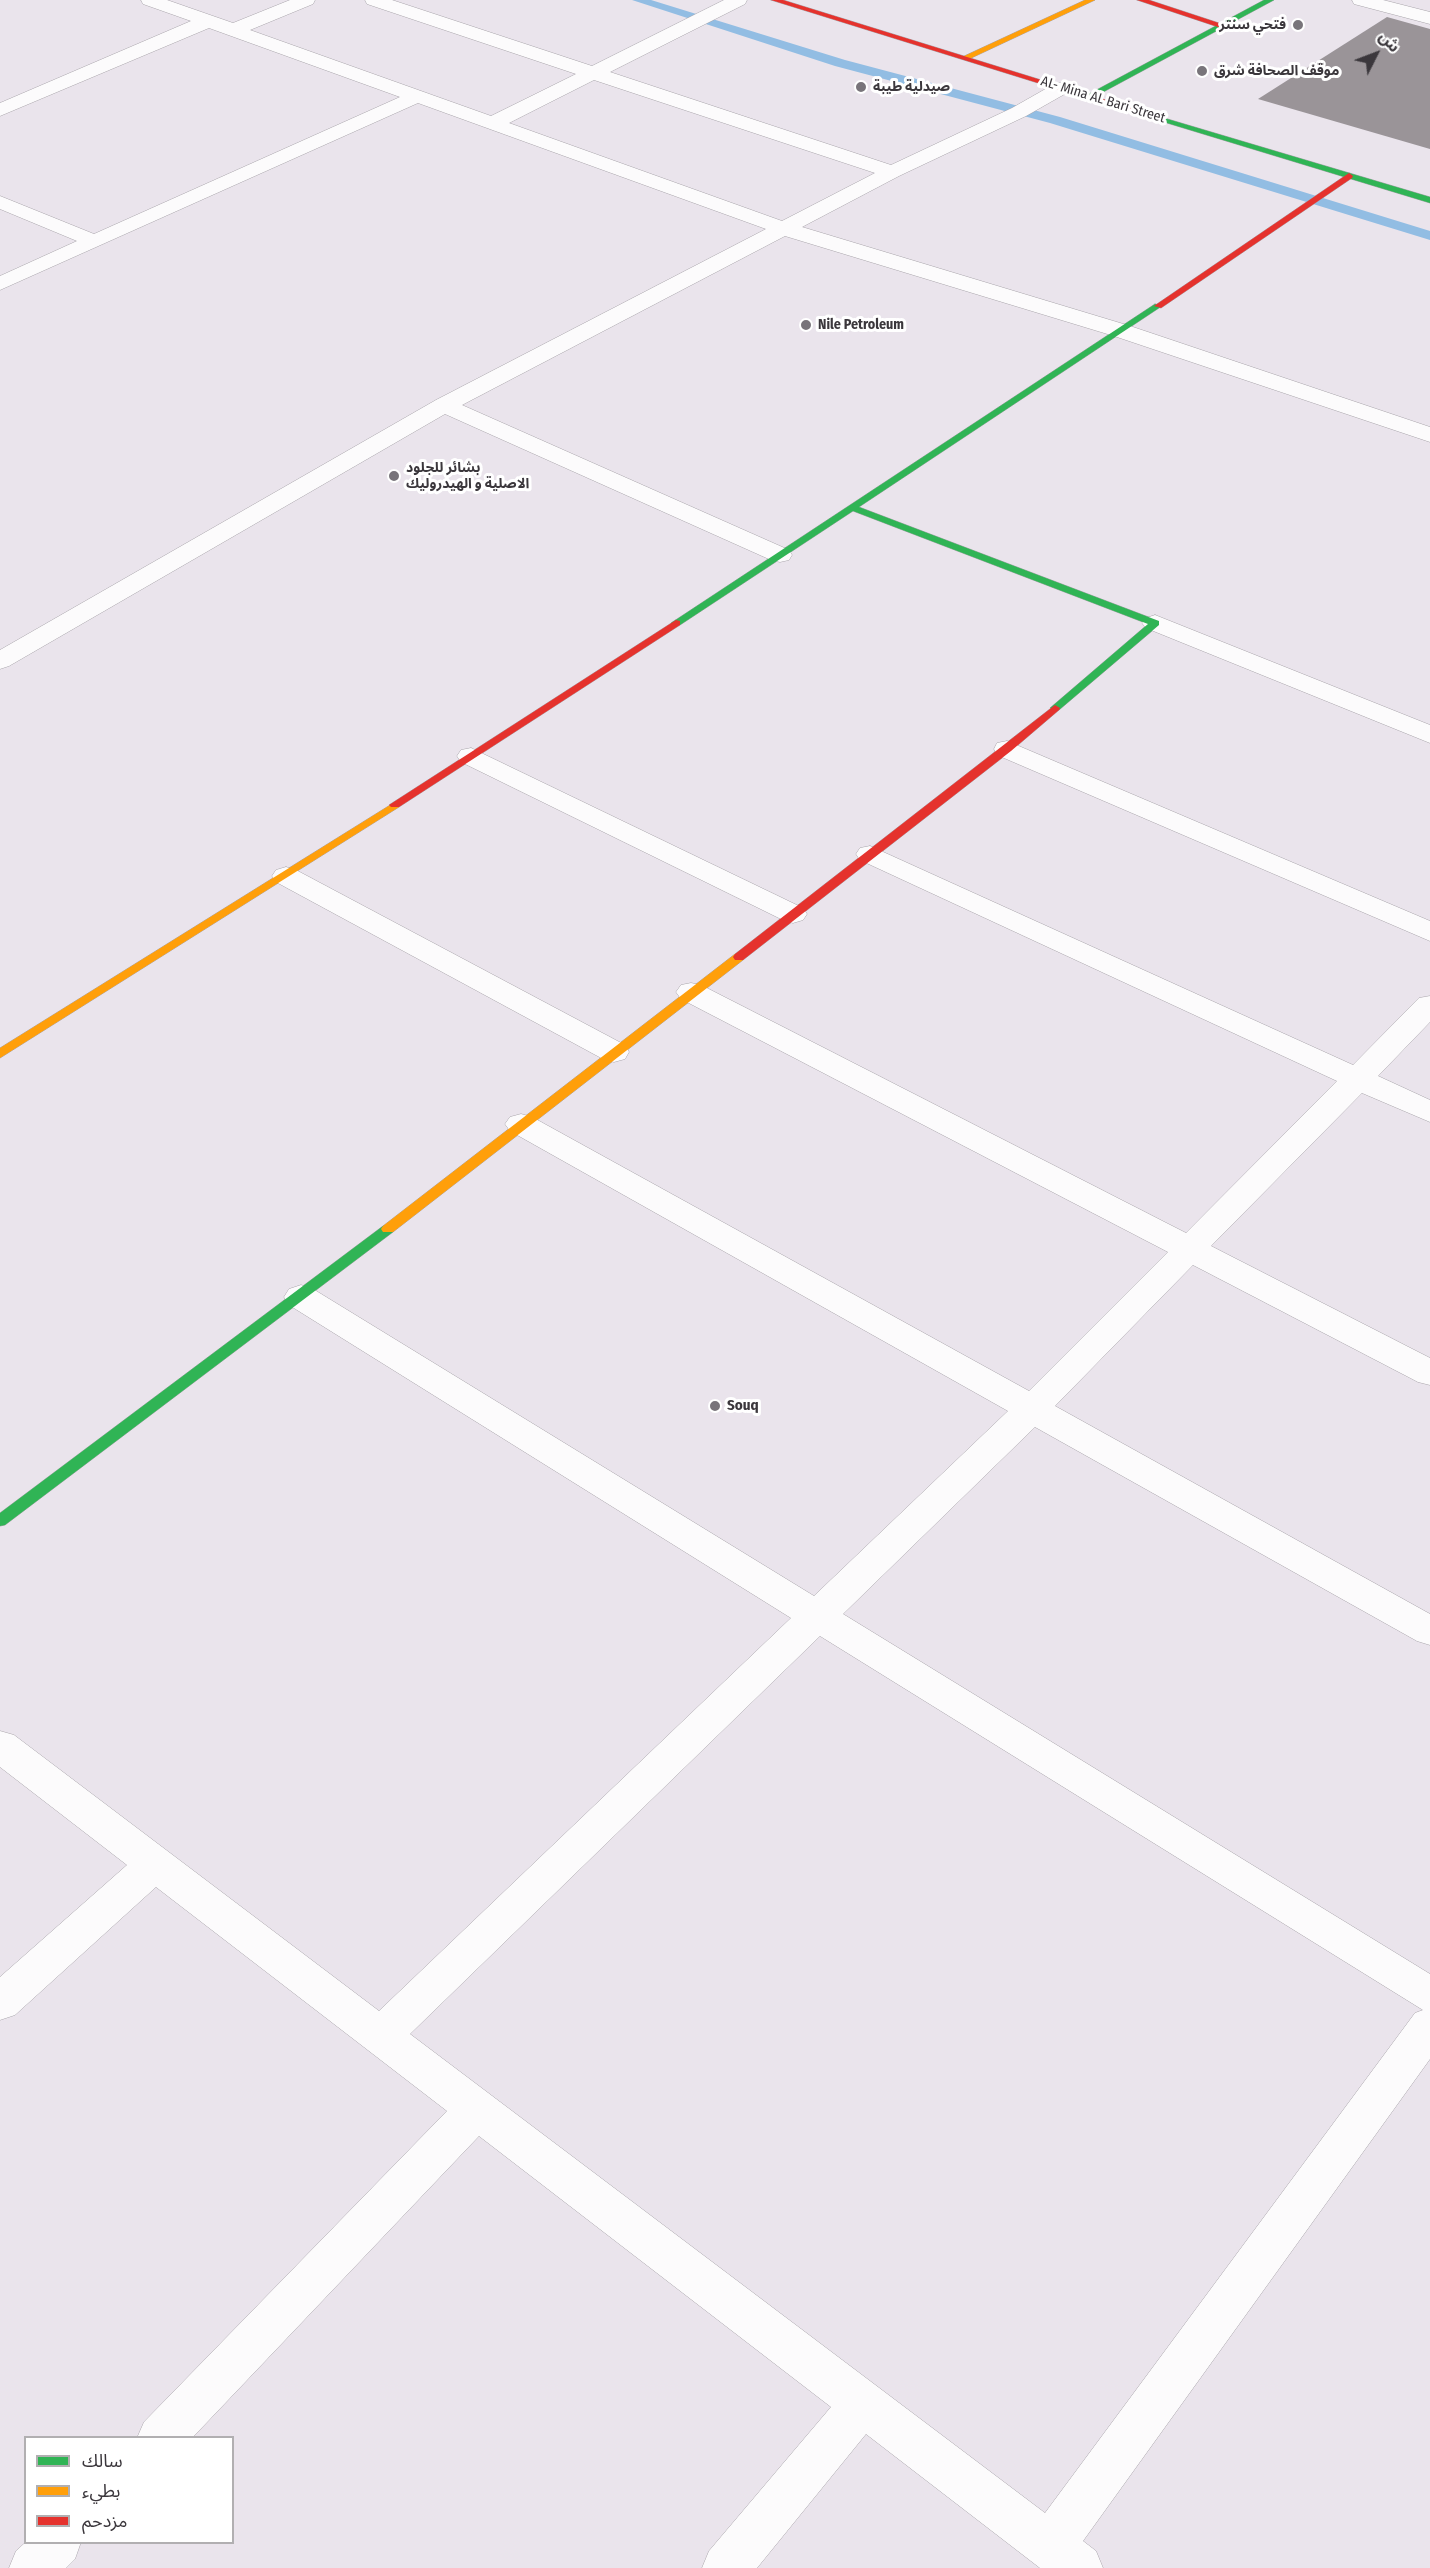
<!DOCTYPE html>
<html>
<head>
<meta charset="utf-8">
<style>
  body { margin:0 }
  #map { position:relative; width:1430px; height:2568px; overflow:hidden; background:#eae4ec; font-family:"Fira Sans Condensed","Noto Sans Arabic",sans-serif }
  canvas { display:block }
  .legend { position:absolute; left:24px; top:2436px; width:210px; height:108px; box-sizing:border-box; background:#fff; border:2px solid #b1afb1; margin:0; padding:8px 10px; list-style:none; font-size:18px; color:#3b373c }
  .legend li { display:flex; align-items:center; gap:12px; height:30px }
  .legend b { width:30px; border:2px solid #b1afb1 }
  .north { position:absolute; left:1346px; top:24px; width:60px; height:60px; -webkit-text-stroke:4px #fff; paint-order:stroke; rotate:48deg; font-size:16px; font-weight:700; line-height:24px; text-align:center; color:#3b373c }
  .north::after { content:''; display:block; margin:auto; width:21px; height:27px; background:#3b373c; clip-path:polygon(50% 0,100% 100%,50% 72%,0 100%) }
</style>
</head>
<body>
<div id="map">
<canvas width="1430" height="2568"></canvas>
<ul class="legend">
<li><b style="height:8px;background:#30b455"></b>سالك</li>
<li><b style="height:8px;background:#ff9f0a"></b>بطيء</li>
<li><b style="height:8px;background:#e5322d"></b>مزدحم</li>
</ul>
<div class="north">ش</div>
</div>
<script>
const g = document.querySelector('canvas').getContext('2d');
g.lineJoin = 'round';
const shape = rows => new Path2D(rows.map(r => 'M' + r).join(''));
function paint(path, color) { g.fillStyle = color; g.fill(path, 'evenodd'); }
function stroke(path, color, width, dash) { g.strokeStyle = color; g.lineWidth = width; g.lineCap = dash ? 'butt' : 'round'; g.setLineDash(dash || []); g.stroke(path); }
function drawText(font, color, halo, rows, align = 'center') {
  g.font = font + ' "Fira Sans Condensed","Noto Sans Arabic",sans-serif'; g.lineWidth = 6; g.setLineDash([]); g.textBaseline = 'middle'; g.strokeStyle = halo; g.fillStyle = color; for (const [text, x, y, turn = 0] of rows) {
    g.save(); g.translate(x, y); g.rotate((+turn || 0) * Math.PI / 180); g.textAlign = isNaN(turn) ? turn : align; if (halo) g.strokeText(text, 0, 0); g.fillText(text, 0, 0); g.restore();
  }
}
paint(shape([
  [632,0,651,0,845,60,1060,117,1430,231,1430,240,1050,123,835,66,632,0]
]), '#92bde3');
paint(shape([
  [1387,17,1430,29,1430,149,1258,99]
]), '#9a9498');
const street = shape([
  [141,0,167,0,233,23,290,0,315,0,313,4,250,30,491,116,576,74,367,4,365,0,392,0,592,66,724,0,747,0,745,4,610,72,891,165,1012,108,1056,83,1070,83,1073,87,1070,91,1026,116,899,176,802,227,1130,326,1430,427,1430,442,1114,336,785,236,462,405,789,550,792,555,789,560,780,562,771,560,445,414,9,666,0,669,0,650,436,400,766,229,418,103,0,290,0,276,77,241,0,209,0,196,94,234,400,97,209,28,0,116,0,103,191,21,143,4,141,0],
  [594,80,875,173,782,221,509,123,594,80],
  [1352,0,1383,0,1430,12,1430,24,1354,4,1352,0],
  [1155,615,1430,725,1430,743,1146,628,1142,623,1146,618,1155,615],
  [1007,741,1430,921,1430,941,997,755,994,749,997,743,1007,741],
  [471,748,803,908,807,914,803,920,793,923,783,920,461,762,457,756,461,750,471,748],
  [870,846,1353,1065,1419,998,1430,996,1430,1022,1378,1076,1430,1100,1430,1122,1362,1093,1211,1246,1430,1358,1430,1385,1418,1382,1193,1265,1055,1406,1430,1614,1430,1645,1417,1641,1035,1427,843,1614,1430,1974,1430,2059,1083,2541,1096,2551,1103,2568,1040,2568,866,2434,757,2568,702,2568,709,2551,831,2407,479,2136,192,2438,137,2438,144,2422,447,2111,156,1887,15,2015,0,2020,0,1977,127,1865,0,1767,0,1731,14,1735,379,2011,791,1618,289,1305,284,1297,289,1289,301,1285,313,1289,814,1596,1008,1411,510,1131,505,1124,510,1117,521,1114,532,1117,1029,1391,1168,1252,681,999,676,992,681,985,691,983,701,985,1186,1233,1337,1081,860,860,856,854,860,848,870,846],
  [820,1636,1423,2010,1415,2013,1045,2513,410,2034,820,1636],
  [286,867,296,870,625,1045,629,1052,625,1059,614,1062,603,1059,276,882,272,876,276,870,286,867],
  [26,2542,81,2542,75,2559,66,2568,9,2568,16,2551,26,2542]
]);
const fast = shape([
  [1264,0,1274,0,1094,97,1087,95,1264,0],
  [1144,112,1430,197,1430,203,1144,116,1144,112],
  [1155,304,1162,306,859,507,1159,621,1159,625,1059,710,1055,711,1050,708,1148,624,853,511,680,625,672,625,671,623,1155,304],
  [388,1224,395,1229,393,1232,5,1525,0,1526,0,1513,383,1226,388,1224]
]);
const slow = shape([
  [1085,0,1095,0,967,60,960,58,1085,0],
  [395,802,399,803,399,807,0,1058,0,1048,395,802],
  [739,953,745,957,743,960,393,1232,383,1232,381,1229,383,1226,735,954,739,953]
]);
const jam = shape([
  [771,0,783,0,1151,114,1144,116,771,0],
  [1137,0,1149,0,1228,26,1221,28,1137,0],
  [1349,173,1353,176,1352,178,1161,308,1154,306,1349,173],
  [676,620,680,621,680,625,399,807,391,807,389,805,676,620],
  [1055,705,1060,708,1059,710,1011,751,743,960,735,960,733,957,735,954,1055,705]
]);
stroke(street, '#a9a5ab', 1);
stroke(fast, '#a9a5ab', 1);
stroke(slow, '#a9a5ab', 1);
stroke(jam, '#a9a5ab', 1);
paint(street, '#fcfbfc');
paint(fast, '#30b455');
paint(slow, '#ff9f0a');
paint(jam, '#e5322d');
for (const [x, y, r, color] of [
  [1298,25,6,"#78747a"],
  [1202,71,6,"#78747a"],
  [861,87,6,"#78747a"],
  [806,325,6,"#78747a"],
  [394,476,6,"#78747a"],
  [715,1406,6,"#78747a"]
]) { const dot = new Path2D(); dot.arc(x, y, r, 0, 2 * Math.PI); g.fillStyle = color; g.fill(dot); stroke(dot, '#fff', 2); }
drawText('bold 14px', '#3b373c', '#fff', [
  ["فتحي سنتر",1286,25,"right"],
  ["موقف الصحافة شرق",1214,71],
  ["صيدلية طيبة",873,87],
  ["Nile Petroleum",818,325],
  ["بشائر للجلود",406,468],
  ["الاصلية و الهيدروليك",406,484]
], 'left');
drawText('14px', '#3b373c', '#fff', [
  ["AL- Mina AL Bari Street",1103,100,17]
]);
drawText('bold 15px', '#3b373c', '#fff', [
  ["Souq",727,1406]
], 'left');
</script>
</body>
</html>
